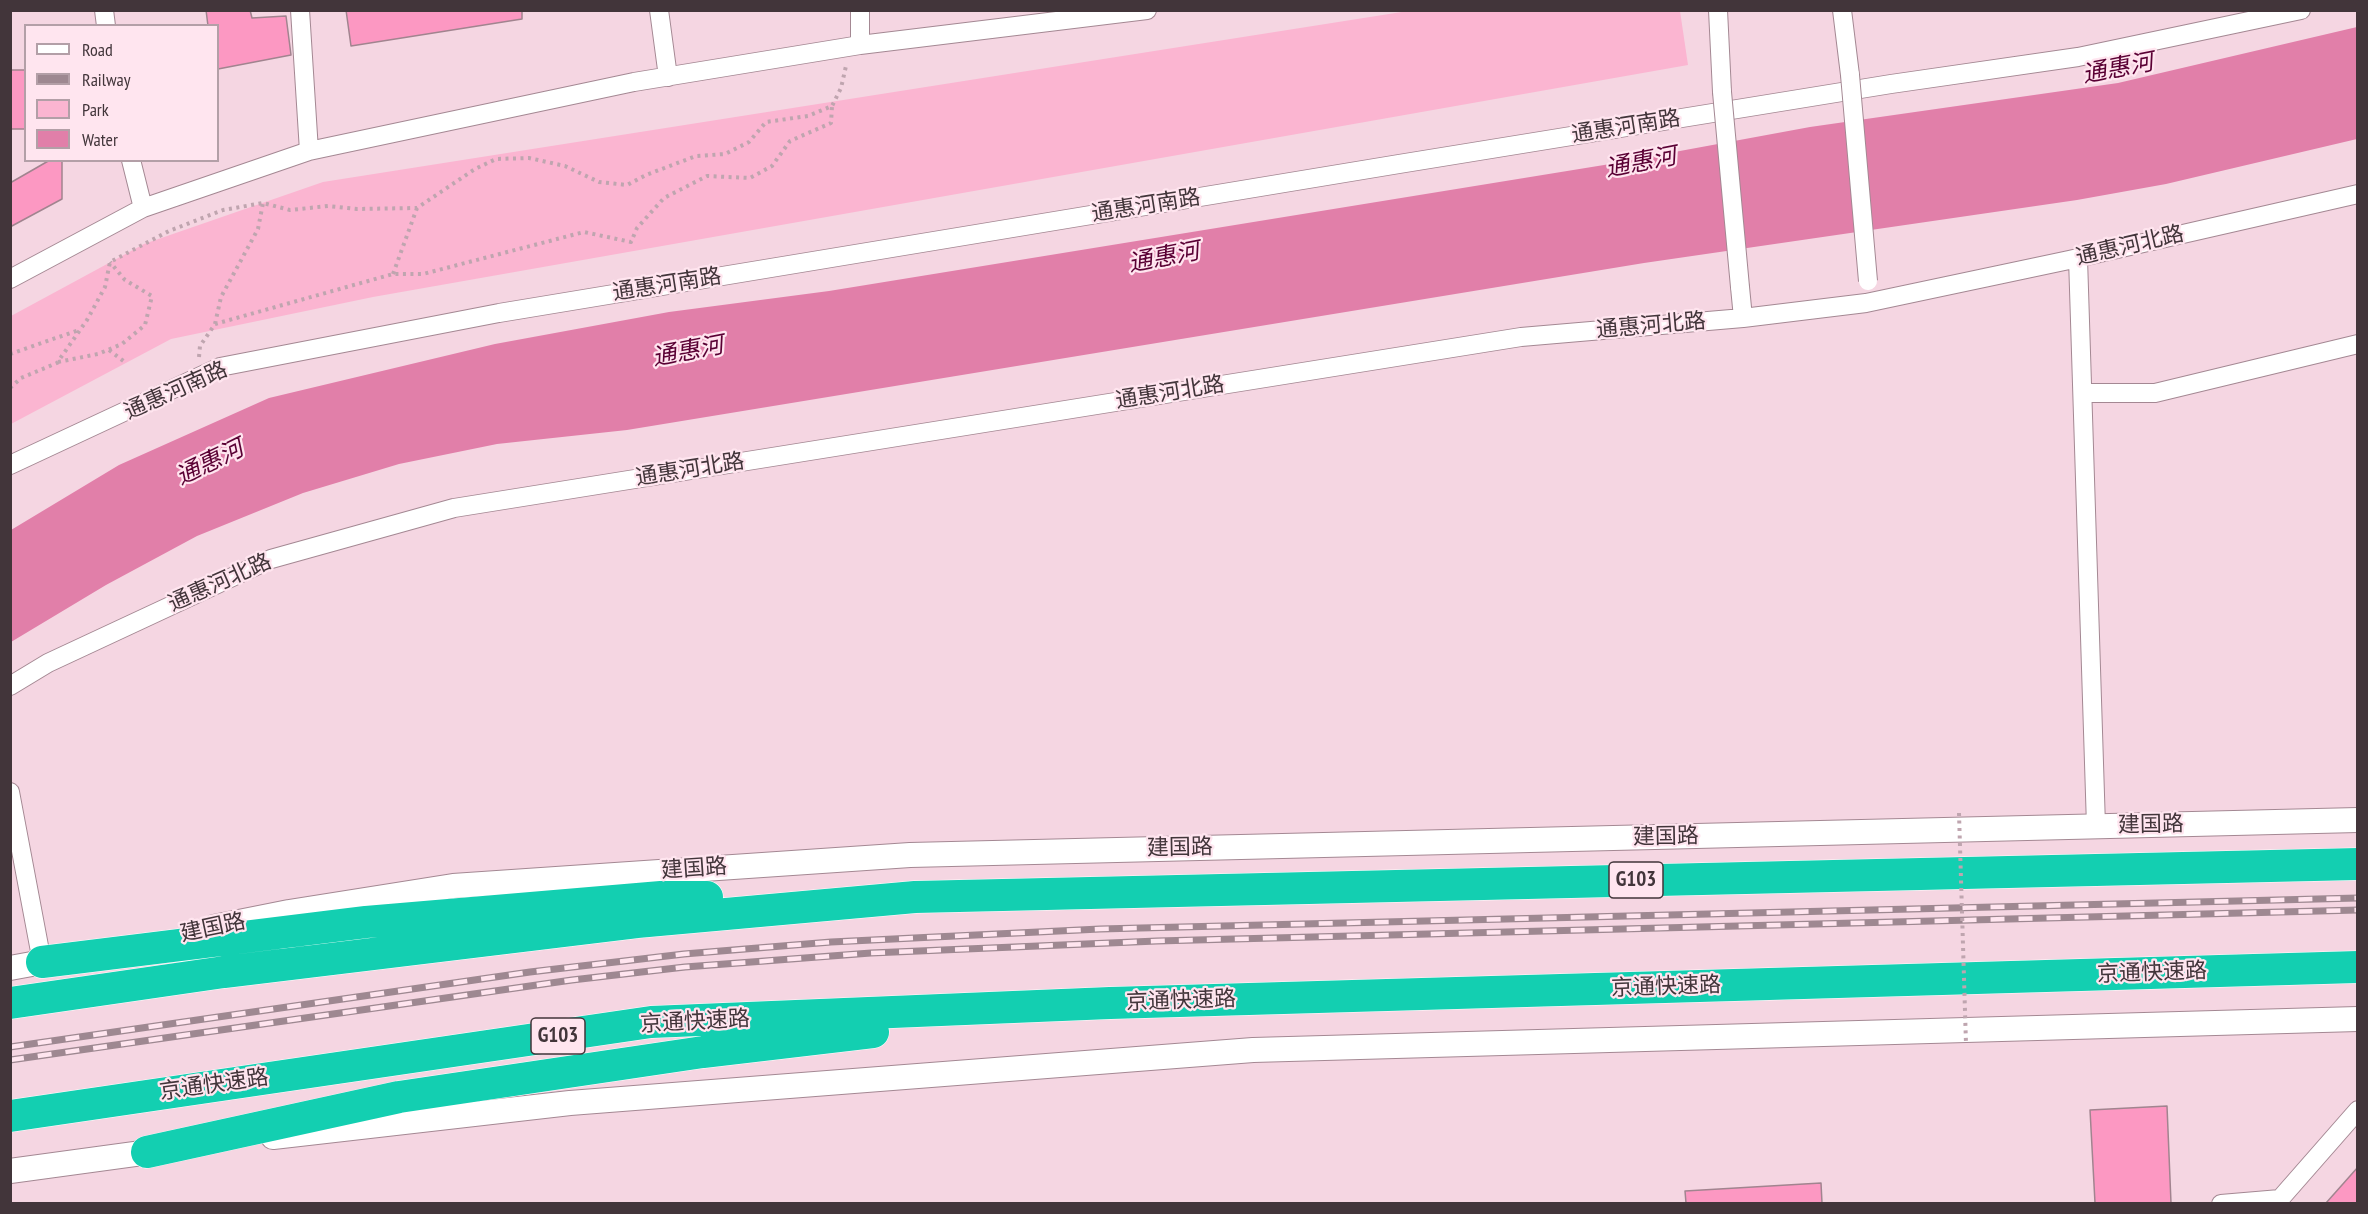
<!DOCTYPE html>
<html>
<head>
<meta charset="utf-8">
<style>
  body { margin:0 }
  #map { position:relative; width:2368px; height:1214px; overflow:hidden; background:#f5d6e2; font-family:"PT Sans Narrow",sans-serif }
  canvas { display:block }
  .frame { position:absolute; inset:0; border:12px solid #42353a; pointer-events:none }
  .legend { position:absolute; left:24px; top:24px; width:195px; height:138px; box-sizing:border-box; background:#ffe5ef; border:2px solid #b39fa7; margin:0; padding:8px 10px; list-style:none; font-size:18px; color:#42353a }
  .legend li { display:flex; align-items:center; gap:12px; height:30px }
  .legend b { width:30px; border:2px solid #b39fa7 }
</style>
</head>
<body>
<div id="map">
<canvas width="2368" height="1214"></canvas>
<div class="frame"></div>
<ul class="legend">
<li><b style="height:8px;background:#fff"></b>Road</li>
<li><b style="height:8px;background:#9e8891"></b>Railway</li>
<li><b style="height:16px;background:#fbb5d1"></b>Park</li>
<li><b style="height:16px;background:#e17fa9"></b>Water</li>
</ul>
</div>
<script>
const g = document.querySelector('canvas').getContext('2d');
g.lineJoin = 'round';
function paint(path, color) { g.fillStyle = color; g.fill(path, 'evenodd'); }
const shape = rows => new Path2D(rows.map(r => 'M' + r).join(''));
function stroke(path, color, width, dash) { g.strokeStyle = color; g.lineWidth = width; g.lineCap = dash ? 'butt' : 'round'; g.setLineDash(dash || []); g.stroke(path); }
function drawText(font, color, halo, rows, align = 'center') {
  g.font = font + ' "PT Sans Narrow","Noto Sans SC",sans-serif'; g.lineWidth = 4.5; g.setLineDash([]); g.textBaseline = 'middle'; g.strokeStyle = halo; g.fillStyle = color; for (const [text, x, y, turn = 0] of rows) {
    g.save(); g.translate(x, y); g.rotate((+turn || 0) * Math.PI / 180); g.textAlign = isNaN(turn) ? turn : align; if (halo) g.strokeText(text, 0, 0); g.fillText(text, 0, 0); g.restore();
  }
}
paint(shape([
  [1408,11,1680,11,1688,65,373,297,171,339,11,424,11,316,144,244,323,182]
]), '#fbb5d1');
paint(shape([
  [2357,27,2357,139,2166,184,2077,200,1644,263,627,430,497,444,399,464,303,493,197,536,106,585,11,642,11,530,119,465,269,398,495,344,669,312,829,291,1604,165,1810,127,2118,83]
]), '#e17fa9');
const building = shape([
  [206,10,250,10,252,18,286,16,291,55,218,69,218,26,208,26,206,10],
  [346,10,522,10,522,19,351,46,346,10],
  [10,70,26,70,26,129,10,129,10,70],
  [50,160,62,160,62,199,10,227,10,183,50,160],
  [2167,1106,2171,1203,2095,1203,2090,1110,2167,1106],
  [2358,1167,2358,1203,2326,1203,2358,1167],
  [1821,1183,1822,1203,1686,1203,1685,1191,1821,1183]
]);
paint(building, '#fc98c2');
stroke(building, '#a1848f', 1.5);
const minor = shape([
  [104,10,106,26],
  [300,10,309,151],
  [659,10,668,77],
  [1718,10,1722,92],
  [1842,10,1850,75],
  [860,45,860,10],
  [131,160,143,208],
  [2078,258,2096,826],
  [10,279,143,208,309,151,634,82,860,45,1147,10],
  [1740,287,1743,318],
  [2083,393,2155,393,2358,344],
  [10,465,220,367,499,313,1399,164,1891,84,2078,57,2301,10],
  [10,686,48,663,271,559,454,508,1521,337,1743,318,1866,303,2069,260,2358,194],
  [10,792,42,962],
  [2221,1204,2280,1199,2358,1110]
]);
const secondary = shape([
  [214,927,289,912,453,886,910,855,2358,820],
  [10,968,59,959],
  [273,1137,570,1103,1253,1050,2358,1019],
  [10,1171,164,1150]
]);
const motorway = shape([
  [42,962,366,922,661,897,707,897],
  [10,1003,224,972,637,922,915,897,2358,864],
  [10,1116,651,1022,1110,1003,2358,967],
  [147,1152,399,1097,703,1052,873,1032]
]);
stroke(minor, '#a48893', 20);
stroke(secondary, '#a48893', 26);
stroke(motorway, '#fff', 33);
stroke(shape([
  [393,274,417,208],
  [215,324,221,297,258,229,263,203],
  [109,350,126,363],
  [10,354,79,330],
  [199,357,200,346,215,324,393,274,423,274,584,232,631,242,637,228,664,198,707,176,750,178,772,166,790,141,831,123,832,106],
  [58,362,98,354,122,344,145,325,152,296,125,280,110,262],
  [10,388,21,378,57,363,87,320,105,287,110,262,169,231,223,210,263,203,290,210,328,206,357,209,417,208,475,169,496,159,529,158,565,166,599,182,627,185,646,175,696,156,725,154,749,142,766,122,808,116,832,106,841,88,846,66]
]), '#bfa5af', 4, [3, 4.5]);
stroke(minor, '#fff', 18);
stroke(secondary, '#fff', 24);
stroke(motorway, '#13cfb1', 32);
const rail = shape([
  [10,1047,530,972,684,954,831,942,1100,929,2358,898],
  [10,1060,572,980,685,967,871,953,1157,941,2358,910]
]);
stroke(rail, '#9e8891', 7);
stroke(rail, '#ffe5ef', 4.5, [14]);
const minorBridge = shape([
  [1850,75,1868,281],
  [1722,92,1740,287]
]);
stroke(minorBridge, '#a48893', 20, []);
stroke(shape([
  [1959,813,1966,1044]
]), '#bfa5af', 4, [3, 4.5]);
stroke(minorBridge, '#fff', 18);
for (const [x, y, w] of [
  [1636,880,54],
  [558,1036,54]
]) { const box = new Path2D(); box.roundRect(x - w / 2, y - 18, w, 36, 4.5); g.fillStyle = '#ffe5ef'; g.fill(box); stroke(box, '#42353a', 1.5); }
drawText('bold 21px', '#42353a', null, [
  ["G103",1636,880],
  ["G103",558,1036]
]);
drawText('22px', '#42353a', '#ffe5ef', [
  ["通惠河南路",1626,127,-9],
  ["通惠河南路",1146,206,-9],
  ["通惠河北路",2130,246,-13],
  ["通惠河南路",667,285,-9],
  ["通惠河北路",1651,326,-5],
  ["通惠河南路",176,391,-24],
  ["通惠河北路",1170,393,-9],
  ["通惠河北路",690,470,-9],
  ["通惠河北路",220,583,-24],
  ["建国路",2151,825,-1],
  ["建国路",1666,837,-1],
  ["建国路",1180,848,-1],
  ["建国路",694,869,-4],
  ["建国路",213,928,-12],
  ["京通快速路",2152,973,-2],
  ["京通快速路",1666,987,-2],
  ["京通快速路",1181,1001,-2],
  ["京通快速路",695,1022,-3],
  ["京通快速路",214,1085,-8]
]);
drawText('italic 24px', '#5a0034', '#ffe5ef', [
  ["通惠河",2118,69,-11],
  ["通惠河",1641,163,-11],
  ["通惠河",1164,258,-11],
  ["通惠河",688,352,-11],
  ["通惠河",210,463,-26]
]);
</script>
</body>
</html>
